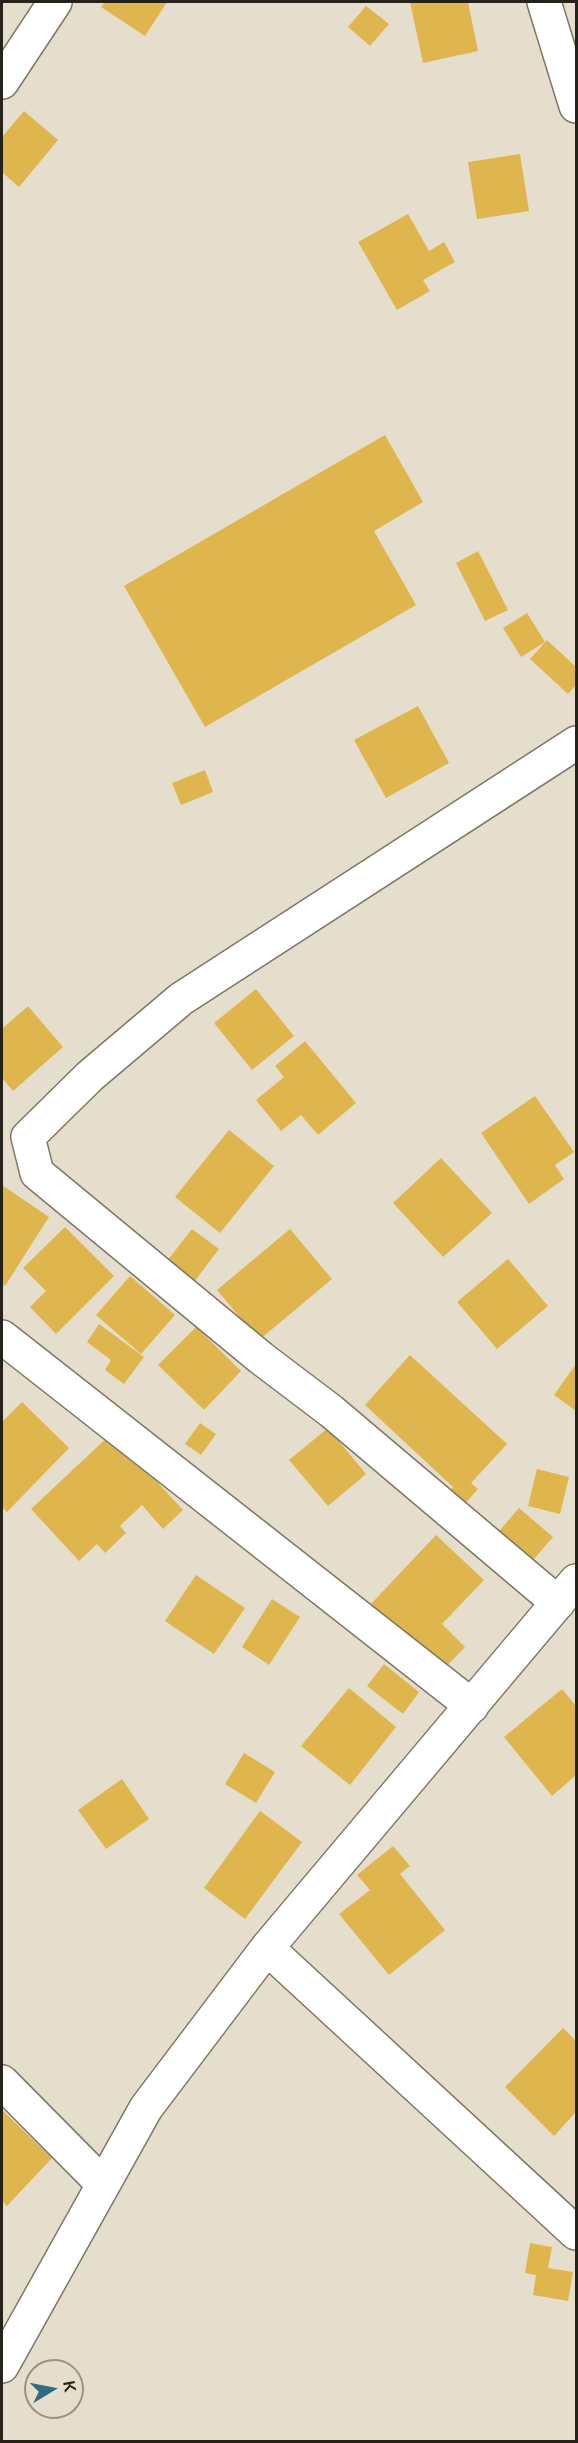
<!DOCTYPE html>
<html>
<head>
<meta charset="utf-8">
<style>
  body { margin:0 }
  #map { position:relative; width:578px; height:2443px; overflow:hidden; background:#e6decc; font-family:Lato,sans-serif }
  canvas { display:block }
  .frame { position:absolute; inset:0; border:3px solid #25211b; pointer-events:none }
  .north { position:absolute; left:24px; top:2359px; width:60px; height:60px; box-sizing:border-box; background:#e6decc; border:2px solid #999285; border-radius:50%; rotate:80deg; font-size:16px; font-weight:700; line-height:24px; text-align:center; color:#25211b }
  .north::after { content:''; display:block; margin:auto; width:21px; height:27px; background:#306c83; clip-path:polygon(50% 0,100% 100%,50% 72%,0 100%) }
</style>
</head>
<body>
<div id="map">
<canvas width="578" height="2443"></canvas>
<div class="frame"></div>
<div class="north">K</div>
</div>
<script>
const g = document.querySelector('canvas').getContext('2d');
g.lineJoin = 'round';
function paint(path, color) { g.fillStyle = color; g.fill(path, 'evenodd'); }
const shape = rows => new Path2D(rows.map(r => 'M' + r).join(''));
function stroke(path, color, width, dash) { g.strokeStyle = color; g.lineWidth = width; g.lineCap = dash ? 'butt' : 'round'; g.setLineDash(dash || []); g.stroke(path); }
paint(shape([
  [105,2,167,2,145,36,101,7],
  [410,2,468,2,478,51,423,63],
  [366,6,389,24,370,46,348,27],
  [24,111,58,140,19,187,2,172,2,137],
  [520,154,529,211,477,219,468,162],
  [408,214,429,251,444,242,455,262,423,280,430,291,397,310,358,242],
  [385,435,423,502,374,531,416,605,205,727,124,586],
  [478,551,508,610,485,621,456,563],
  [527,613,545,642,521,657,503,628],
  [547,640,576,667,576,685,568,694,530,659],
  [418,706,449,763,386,798,354,740],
  [205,770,213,792,181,805,172,783],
  [256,989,294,1036,252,1070,214,1023],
  [28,1006,63,1047,13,1091,3,1079,2,1081,2,1029],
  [305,1041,356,1103,318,1135,301,1115,281,1131,256,1100,284,1077,275,1066],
  [535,1096,574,1152,555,1165,564,1179,529,1204,481,1133],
  [229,1130,274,1166,220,1233,175,1197],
  [441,1158,492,1213,443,1257,393,1203],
  [2,1185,49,1217,5,1286,2,1284],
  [65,1227,114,1276,56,1334,30,1307,46,1291,23,1268],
  [192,1229,219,1249,194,1282,167,1261],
  [290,1229,332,1279,259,1340,217,1290],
  [508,1259,548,1306,497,1349,457,1302],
  [130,1276,175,1315,141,1354,96,1315],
  [99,1324,144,1357,124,1384,105,1370,111,1360,87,1342],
  [196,1327,241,1371,204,1410,158,1365],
  [410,1355,507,1444,471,1483,478,1489,461,1508,447,1494,453,1487,365,1405],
  [576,1364,576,1411,554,1395],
  [22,1402,69,1448,7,1512,2,1507,2,1422],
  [200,1423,216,1434,201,1455,185,1444],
  [328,1428,366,1474,328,1506,289,1460],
  [112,1433,183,1510,163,1529,142,1505,120,1526,126,1533,105,1553,97,1544,79,1561,31,1509],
  [537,1469,569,1477,560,1514,528,1506],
  [519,1508,553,1537,528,1566,494,1537],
  [436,1535,484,1580,442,1624,465,1647,440,1673,370,1605],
  [196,1575,245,1608,214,1654,165,1621],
  [272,1599,300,1617,269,1665,242,1647],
  [384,1664,419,1692,403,1714,367,1686],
  [349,1688,396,1727,350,1785,301,1746],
  [562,1689,576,1706,576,1775,552,1796,504,1737],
  [244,1753,275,1772,256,1803,225,1784],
  [122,1779,149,1819,106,1849,78,1810],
  [260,1811,302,1842,245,1919,204,1888],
  [393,1846,410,1866,400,1874,445,1930,389,1975,339,1914,370,1890,357,1875],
  [563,2028,576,2041,576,2112,554,2136,505,2087],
  [2,2110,52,2158,7,2206,2,2201],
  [530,2243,552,2247,548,2268,573,2272,568,2301,533,2295,536,2275,525,2273]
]), '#dfb54d');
const minor = shape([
  [544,2,576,106],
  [2,82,55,2],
  [2,1337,472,1706],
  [558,1603,331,1411,261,1358,37,1173,28,1137,90,1076,181,999,576,743],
  [267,1948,576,2233],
  [2,2082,103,2184],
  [2,2366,146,2108,267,1948,576,1581]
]);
stroke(minor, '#7e7766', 36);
stroke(minor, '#fff', 33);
</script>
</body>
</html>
